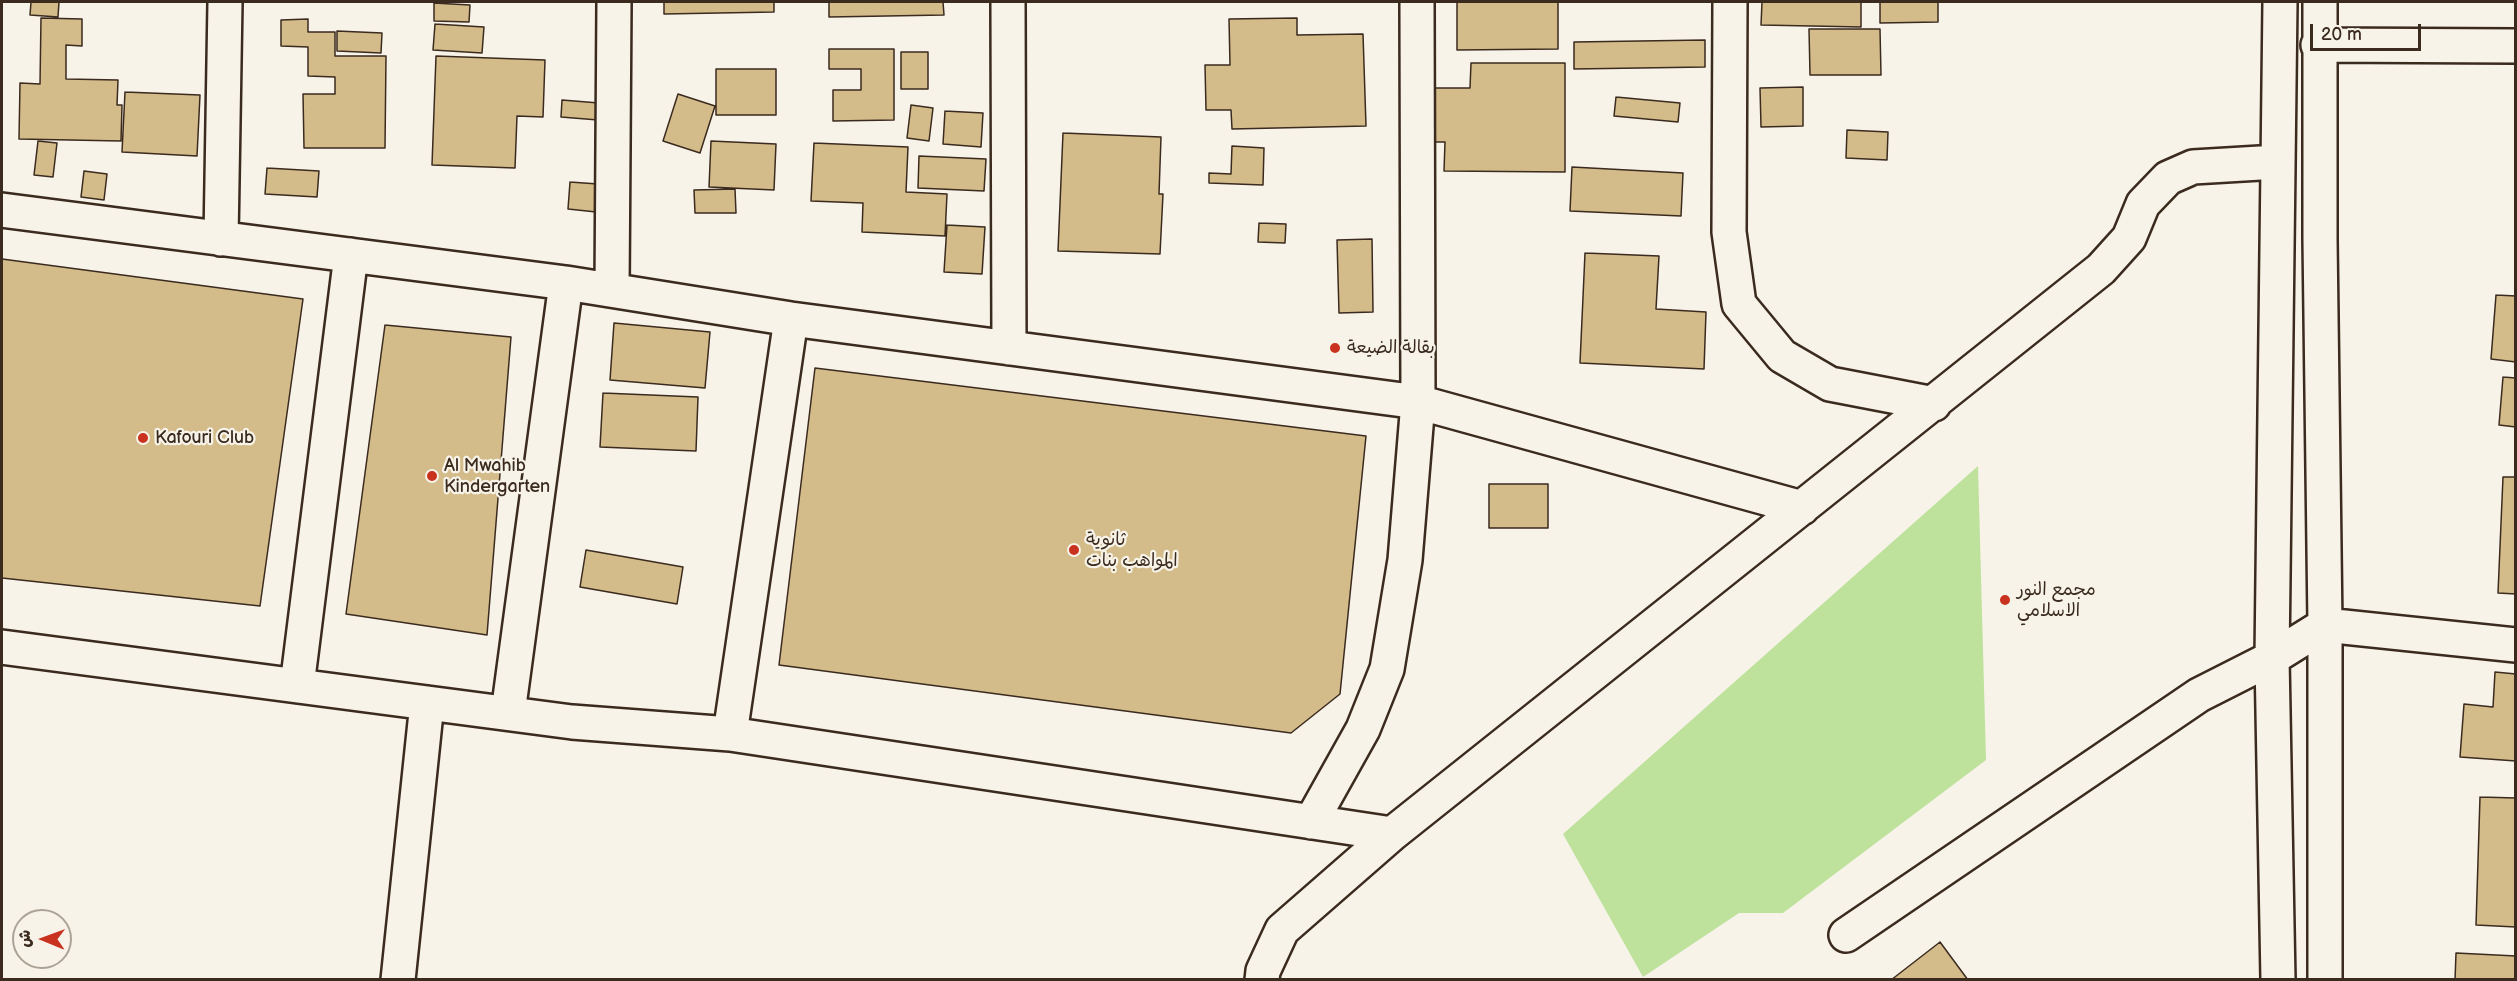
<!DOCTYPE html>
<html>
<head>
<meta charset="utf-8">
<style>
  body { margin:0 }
  #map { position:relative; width:2517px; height:981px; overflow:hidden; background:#f7f3e8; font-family:"Balsamiq Sans","Playpen Sans Arabic",sans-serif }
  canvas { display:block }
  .frame { position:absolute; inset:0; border:3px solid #3b2a1e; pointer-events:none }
  .north { position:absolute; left:12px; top:909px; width:60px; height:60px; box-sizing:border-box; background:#f7f3e8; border:2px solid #aca397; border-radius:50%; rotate:271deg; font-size:16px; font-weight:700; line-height:24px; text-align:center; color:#3b2a1e }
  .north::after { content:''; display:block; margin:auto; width:21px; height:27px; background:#c8321e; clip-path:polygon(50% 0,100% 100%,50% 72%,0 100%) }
  .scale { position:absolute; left:2310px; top:24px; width:111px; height:27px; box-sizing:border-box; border:3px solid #3b2a1e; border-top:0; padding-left:8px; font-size:18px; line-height:21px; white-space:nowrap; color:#3b2a1e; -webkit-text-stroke:4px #f7f3e8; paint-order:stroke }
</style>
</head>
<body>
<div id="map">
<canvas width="2517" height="981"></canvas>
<div class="frame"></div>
<div class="north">ش</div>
<div class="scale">20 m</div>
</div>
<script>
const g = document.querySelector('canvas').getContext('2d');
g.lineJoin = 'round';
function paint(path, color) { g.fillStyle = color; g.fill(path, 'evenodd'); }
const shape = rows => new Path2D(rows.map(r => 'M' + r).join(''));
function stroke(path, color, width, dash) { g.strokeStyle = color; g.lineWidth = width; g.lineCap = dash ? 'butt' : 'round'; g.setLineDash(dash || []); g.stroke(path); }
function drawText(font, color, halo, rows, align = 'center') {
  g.font = font + ' "Balsamiq Sans","Playpen Sans Arabic",sans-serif'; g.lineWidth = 4.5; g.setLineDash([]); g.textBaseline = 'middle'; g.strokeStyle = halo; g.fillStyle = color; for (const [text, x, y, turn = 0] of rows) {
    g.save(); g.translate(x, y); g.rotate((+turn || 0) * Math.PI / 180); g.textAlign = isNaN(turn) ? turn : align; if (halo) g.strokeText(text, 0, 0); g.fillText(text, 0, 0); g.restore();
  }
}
paint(shape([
  [1978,466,1986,760,1783,913,1739,913,1643,977,1563,834]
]), '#bee29c');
const building = shape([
  [31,2,59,2,58,17,30,15,31,2],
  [664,2,774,2,774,12,664,14,664,2],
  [829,2,943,2,944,15,829,17,829,2],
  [1457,2,1558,2,1558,49,1457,50,1457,2],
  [1762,2,1861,2,1861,27,1761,25,1762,2],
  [1880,2,1938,2,1938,22,1880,23,1880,2],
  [434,3,470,5,469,22,434,21,434,3],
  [41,18,82,19,82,46,66,45,66,79,118,80,117,105,122,105,121,141,19,139,20,83,40,84,41,18],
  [1297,18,1297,35,1363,34,1366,126,1232,129,1231,110,1206,110,1205,65,1230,65,1229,19,1297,18],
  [308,19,308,32,335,32,335,56,386,56,385,148,304,148,303,94,335,94,335,77,308,76,308,47,281,46,281,20,308,19],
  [435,24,484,27,482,53,433,50,435,24],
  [1809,29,1880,29,1881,75,1810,75,1809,29],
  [337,31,382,33,381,53,337,51,337,31],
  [1705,40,1705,67,1574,69,1574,42,1705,40],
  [829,49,894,49,894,120,833,121,833,90,861,90,861,69,829,69,829,49],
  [901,52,928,52,928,89,901,89,901,52],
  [436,56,545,60,543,117,517,116,515,168,432,165,436,56],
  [1471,63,1565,63,1565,172,1444,171,1445,142,1431,142,1432,88,1470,88,1471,63],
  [716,69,776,69,776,115,716,115,716,69],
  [1803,87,1803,126,1761,127,1760,88,1803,87],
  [125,92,200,95,197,156,122,152,125,92],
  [678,94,715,106,700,153,663,141,678,94],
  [1616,97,1680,103,1678,122,1614,116,1616,97],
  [562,100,599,103,598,120,561,117,562,100],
  [911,105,933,108,929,141,907,138,911,105],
  [945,111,983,113,981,147,943,144,945,111],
  [1847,130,1888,132,1887,160,1846,158,1847,130],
  [1063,133,1161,137,1159,194,1163,194,1160,254,1058,251,1063,133],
  [38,141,57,143,53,177,34,175,38,141],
  [711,141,776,144,774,190,709,187,711,141],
  [814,143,908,147,906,192,947,194,945,236,862,232,863,203,811,201,814,143],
  [1232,146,1264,148,1263,185,1209,183,1209,173,1231,174,1232,146],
  [919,156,986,159,984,191,918,188,919,156],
  [1572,167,1683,173,1681,216,1570,211,1572,167],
  [267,168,319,171,317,197,265,194,267,168],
  [84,171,107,174,104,200,81,197,84,171],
  [570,182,598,184,596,212,568,209,570,182],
  [735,189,736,213,695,213,694,190,735,189],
  [1259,223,1286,224,1285,243,1258,242,1259,223],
  [947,225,985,227,982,274,944,272,947,225],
  [1372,239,1373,312,1339,313,1337,240,1372,239],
  [1585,253,1659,256,1656,309,1706,312,1704,369,1580,363,1585,253],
  [2,259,303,299,260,606,2,578,2,259],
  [2496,295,2516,296,2516,362,2491,359,2496,295],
  [614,323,710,332,705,388,610,380,614,323],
  [385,325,511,337,487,635,346,614,385,325],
  [815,368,1366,436,1340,694,1291,733,779,665,815,368],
  [2503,377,2516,378,2516,427,2499,425,2503,377],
  [603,393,698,397,696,451,600,447,603,393],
  [2503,477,2516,477,2516,594,2498,593,2503,477],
  [1489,484,1548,484,1548,528,1489,528,1489,484],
  [586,550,683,567,677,604,580,587,586,550],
  [2495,672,2516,674,2516,761,2460,757,2464,704,2493,707,2495,672],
  [2480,797,2516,798,2516,927,2476,925,2480,797],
  [1940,942,1968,980,1891,980,1940,942],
  [2456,953,2516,956,2515,980,2455,980,2456,953]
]);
paint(building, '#d3bb8a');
stroke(building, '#3b2a1e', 1.5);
const minor = shape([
  [1008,2,1009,348],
  [1730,2,1729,232,1739,304,1782,356,1830,384,1934,404],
  [2320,2,2320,239,2325,625,2325,980],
  [2318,45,2516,46],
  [2,210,566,283,791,319,1418,402,1802,508],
  [221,239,225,2],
  [612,290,614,2],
  [2,647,572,722,730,734,1392,834],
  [297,686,351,255],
  [508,713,566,283],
  [730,734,791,319],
  [1311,822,1363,729,1387,669,1405,560,1418,402,1417,2],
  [1846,935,2199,695,2272,658,2325,625,2516,645],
  [398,980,427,703],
  [1262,980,1263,971,1282,930,1392,834,2101,269,2129,238,2143,204,2168,178,2193,167,2277,162],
  [2278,980,2272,658,2280,2]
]);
stroke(minor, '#3b2a1e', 38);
stroke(minor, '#f7f3e8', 33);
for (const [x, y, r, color] of [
  [1335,348,6,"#c8321e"],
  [143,438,6,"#c8321e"],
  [432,476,6,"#c8321e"],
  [1074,550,6,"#c8321e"],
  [2005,600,6,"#c8321e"]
]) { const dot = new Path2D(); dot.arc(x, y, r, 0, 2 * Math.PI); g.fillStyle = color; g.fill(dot); stroke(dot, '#f7f3e8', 2); }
drawText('18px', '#3b2a1e', '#f7f3e8', [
  ["بقالة الضيعة",1347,348],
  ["Kafouri Club",155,438],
  ["Al Mwahib",444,466],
  ["Kindergarten",444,487],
  ["ثانوية",1086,540],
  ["المواهب بنات",1086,561],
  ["مجمع النور",2017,590],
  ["الاسلامي",2017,611]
], 'left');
</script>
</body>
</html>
